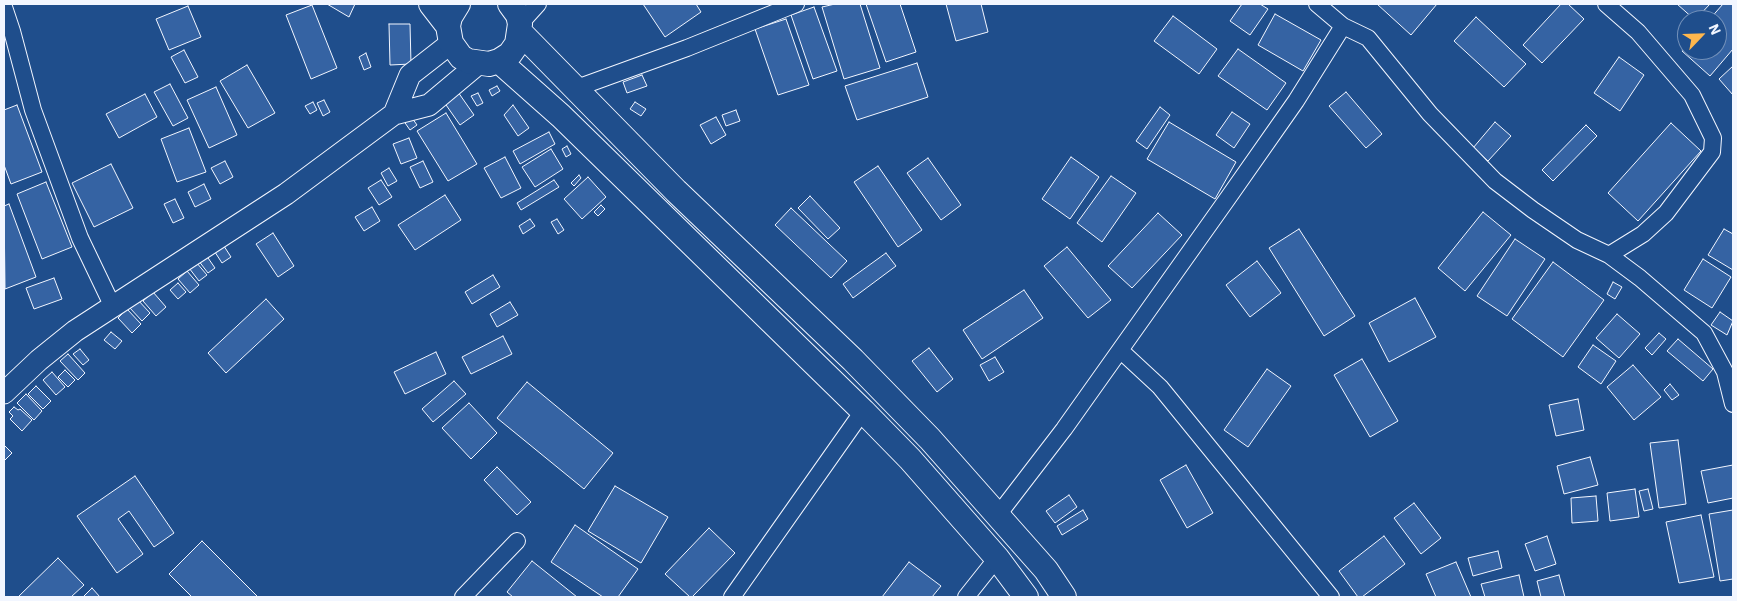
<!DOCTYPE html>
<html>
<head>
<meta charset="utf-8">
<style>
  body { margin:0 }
  #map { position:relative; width:1737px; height:601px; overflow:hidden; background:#1f4e8c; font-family:"IBM Plex Sans",sans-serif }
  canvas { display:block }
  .frame { position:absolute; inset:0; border:5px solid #f2f6ff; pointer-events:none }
  .north { position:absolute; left:1677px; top:10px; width:50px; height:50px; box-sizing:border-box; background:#1f4e8c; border:1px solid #7391ba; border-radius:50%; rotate:66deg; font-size:14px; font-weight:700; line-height:20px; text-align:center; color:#f2f6ff }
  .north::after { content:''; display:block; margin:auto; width:18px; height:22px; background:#ffb74d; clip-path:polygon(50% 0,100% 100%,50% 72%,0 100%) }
</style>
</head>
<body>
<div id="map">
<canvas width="1737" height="601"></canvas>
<div class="frame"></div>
<div class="north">N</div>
</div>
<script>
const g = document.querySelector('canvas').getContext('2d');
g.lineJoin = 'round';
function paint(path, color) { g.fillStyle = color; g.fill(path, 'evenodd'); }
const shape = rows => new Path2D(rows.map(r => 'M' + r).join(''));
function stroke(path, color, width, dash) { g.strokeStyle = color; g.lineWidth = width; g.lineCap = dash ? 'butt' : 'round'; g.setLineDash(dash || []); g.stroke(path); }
const building = shape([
  [327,4,355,4,349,17,327,4],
  [643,4,696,4,701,12,665,37,643,4],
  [835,4,860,4,880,68,844,79,822,7,835,4],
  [866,4,900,4,916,52,886,62,866,4],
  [946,4,981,4,988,32,956,41,946,4],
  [1242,4,1260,4,1268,9,1250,35,1230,21,1242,4],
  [1377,4,1437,4,1411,35,1377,4],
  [1561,4,1568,4,1584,19,1542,63,1523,45,1561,4],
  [1677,4,1710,4,1695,20,1677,4],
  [1723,4,1733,4,1733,49,1710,76,1682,51,1687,45,1687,50,1717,50,1717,20,1709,20,1723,4],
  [312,5,337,68,311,79,286,15,312,5],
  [188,6,201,37,169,50,156,19,188,6],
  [814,7,837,71,813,79,791,15,814,7],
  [1275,14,1321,40,1303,71,1258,45,1275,14],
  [1173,16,1217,49,1199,74,1154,41,1173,16],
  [1476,17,1526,64,1504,87,1454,41,1476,17],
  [786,19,809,85,778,95,755,29,786,19],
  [389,24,410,24,411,64,390,65,389,24],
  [1238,49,1286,83,1267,110,1218,76,1238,49],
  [184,50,198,77,185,83,171,57,184,50],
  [366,53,371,67,364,70,359,57,366,53],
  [1619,57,1644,75,1620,111,1594,93,1619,57],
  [917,63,928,97,857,120,845,86,917,63],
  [247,65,275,113,248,128,220,81,247,65],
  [1733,66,1733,95,1719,79,1733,66],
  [642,75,647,86,627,93,623,82,642,75],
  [170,84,188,118,173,126,154,92,170,84],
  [497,86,500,91,492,96,489,90,497,86],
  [216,87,237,135,209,148,187,100,216,87],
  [458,92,474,115,460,125,444,102,458,92],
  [1346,92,1382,134,1366,148,1329,106,1346,92],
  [478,93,483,103,477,106,471,96,478,93],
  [145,94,157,117,119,138,106,114,145,94],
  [324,100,330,112,323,116,317,103,324,100],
  [313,102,317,110,310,114,305,106,313,102],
  [635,102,646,109,641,116,630,109,635,102],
  [17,105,42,172,11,184,4,165,4,110,17,105],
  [513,105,529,128,518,136,504,115,513,105],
  [1160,107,1170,115,1147,149,1136,141,1160,107],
  [736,110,740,121,726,126,722,115,736,110],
  [1232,112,1250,124,1234,148,1216,135,1232,112],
  [446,113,477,164,448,181,417,131,446,113],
  [410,115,417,125,410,130,403,120,410,115],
  [716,117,726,135,711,144,700,125,716,117],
  [1169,122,1236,162,1215,199,1147,159,1169,122],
  [1495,122,1511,136,1488,161,1473,148,1495,122],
  [1671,123,1701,151,1638,221,1608,193,1671,123],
  [1586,125,1597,136,1553,181,1542,170,1586,125],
  [189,128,206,172,177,182,161,139,189,128],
  [549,132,555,144,520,164,513,151,549,132],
  [409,138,417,158,401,164,393,144,409,138],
  [567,146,571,154,566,157,562,149,567,146],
  [551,149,563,169,535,187,522,167,551,149],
  [505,157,521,188,501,198,484,168,505,157],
  [1071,157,1099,177,1070,219,1042,199,1071,157],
  [928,158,961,205,941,220,907,173,928,158],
  [225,161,233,177,220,184,211,168,225,161],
  [423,161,433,182,420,188,410,167,423,161],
  [111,164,133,208,94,227,72,183,111,164],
  [878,166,922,230,898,247,854,182,878,166],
  [389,168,397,181,388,186,381,173,389,168],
  [579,175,581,178,574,186,571,183,579,175],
  [1111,176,1136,193,1102,242,1077,223,1111,176],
  [588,177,606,197,582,219,564,199,588,177],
  [381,180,392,197,379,205,368,188,381,180],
  [554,180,559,187,521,210,517,203,554,180],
  [46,182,72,247,42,259,17,194,46,182],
  [204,184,211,199,195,207,188,192,204,184],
  [445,195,461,220,415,250,398,225,445,195],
  [810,196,840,228,828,239,798,208,810,196],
  [175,199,184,218,173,223,164,204,175,199],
  [9,204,36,277,5,289,4,206,9,204],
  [601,205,605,209,598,216,594,212,601,205],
  [372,207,380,221,364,231,355,217,372,207],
  [791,208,847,261,831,278,775,225,791,208],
  [1483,212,1511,235,1465,291,1438,268,1483,212],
  [1158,213,1182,235,1132,288,1108,266,1158,213],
  [530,219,535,226,523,234,519,226,530,219],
  [557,219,564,230,558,234,551,222,557,219],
  [1299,229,1355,316,1324,336,1269,248,1299,229],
  [1724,229,1733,234,1733,270,1708,255,1724,229],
  [273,233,294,266,278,277,256,244,273,233],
  [1515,239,1545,259,1507,316,1477,296,1515,239],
  [222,243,231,257,222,263,213,249,222,243],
  [1067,247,1111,300,1088,318,1044,266,1067,247],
  [886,253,896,266,853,298,843,284,886,253],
  [206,255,215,268,208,273,198,260,206,255],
  [1703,259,1731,277,1712,308,1684,290,1703,259],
  [1257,261,1281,293,1250,317,1226,285,1257,261],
  [196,262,207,275,199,281,189,268,196,262],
  [1553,262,1604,300,1563,357,1512,319,1553,262],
  [187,271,199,285,190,293,178,279,187,271],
  [493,275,500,287,472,304,465,292,493,275],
  [54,278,62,299,34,309,26,288,54,278],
  [1613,282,1622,287,1615,299,1607,294,1613,282],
  [178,283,186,292,178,299,170,290,178,283],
  [1024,290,1043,318,982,359,963,330,1024,290],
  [153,292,166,307,156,316,143,301,153,292],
  [1415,298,1436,337,1389,362,1369,323,1415,298],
  [137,299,150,313,142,321,129,307,137,299],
  [266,299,284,319,226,373,208,353,266,299],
  [510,302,518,315,497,327,490,314,510,302],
  [127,309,141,324,132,333,118,318,127,309],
  [1720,312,1733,321,1727,335,1711,325,1720,312],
  [1617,314,1640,334,1619,358,1596,338,1617,314],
  [111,332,122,341,115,349,104,340,111,332],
  [1659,333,1666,339,1652,355,1645,348,1659,333],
  [503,336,512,354,471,374,462,357,503,336],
  [1678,339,1713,369,1703,381,1667,351,1678,339],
  [1593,345,1616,361,1601,384,1578,367,1593,345],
  [929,348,953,379,937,392,912,361,929,348],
  [80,349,89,360,83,365,73,354,80,349],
  [436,352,446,374,405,394,394,372,436,352],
  [68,354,85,373,78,380,60,361,68,354],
  [995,357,1004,372,989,381,980,365,995,357],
  [1362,359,1398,421,1370,437,1334,375,1362,359],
  [1633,365,1661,397,1634,420,1607,387,1633,365],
  [1267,369,1291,386,1248,447,1224,430,1267,369],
  [65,370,75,380,68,387,58,377,65,370],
  [52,372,65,387,56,395,43,380,52,372],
  [454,381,466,394,433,422,422,409,454,381],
  [527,382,613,453,584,489,497,418,527,382],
  [1670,384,1679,395,1672,400,1664,390,1670,384],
  [36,386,51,401,43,409,28,394,36,386],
  [26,394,42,411,34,420,17,403,26,394],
  [1578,399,1584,430,1556,436,1549,405,1578,399],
  [469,403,497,433,471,459,442,428,469,403],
  [14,407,18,410,20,409,32,420,22,431,10,419,13,416,9,412,14,407],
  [1678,440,1686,504,1659,508,1650,443,1678,440],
  [4,445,12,453,4,461,4,445],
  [1590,457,1598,485,1564,494,1557,466,1590,457],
  [1186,465,1213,513,1187,528,1160,480,1186,465],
  [1733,465,1733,498,1708,503,1701,471,1733,465],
  [497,467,531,502,517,515,484,480,497,467],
  [135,476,174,533,154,547,129,511,118,519,143,554,117,573,77,516,135,476],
  [615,486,668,517,641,563,588,531,615,486],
  [1635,489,1639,517,1610,521,1607,493,1635,489],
  [1648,489,1653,509,1644,511,1639,491,1648,489],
  [1069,495,1077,507,1055,523,1046,511,1069,495],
  [1596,496,1598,521,1572,523,1571,498,1596,496],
  [1414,503,1441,538,1421,554,1394,518,1414,503],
  [1083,510,1088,519,1062,535,1057,526,1083,510],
  [1733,510,1733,579,1720,581,1709,514,1733,510],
  [1701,515,1714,577,1679,583,1666,522,1701,515],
  [575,525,638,569,618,597,603,597,551,562,575,525],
  [709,528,735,553,692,597,690,597,665,574,709,528],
  [1384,536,1405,564,1362,597,1358,597,1339,571,1384,536],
  [1547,536,1556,564,1535,571,1525,544,1547,536],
  [202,541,258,597,192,597,169,574,202,541],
  [1498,551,1502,568,1473,576,1468,558,1498,551],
  [58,558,84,585,71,597,18,597,58,558],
  [532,561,577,597,513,597,507,592,532,561],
  [909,562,941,586,932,597,882,597,909,562],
  [1456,562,1471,597,1436,597,1426,574,1456,562],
  [1519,575,1524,597,1485,597,1481,584,1519,575],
  [1559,575,1565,597,1541,597,1537,581,1559,575],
  [92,588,100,597,83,597,92,588]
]);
paint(building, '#3563a3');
stroke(building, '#f2f6ff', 1);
const minor = shape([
  [1317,4,1343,26,1368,38,1430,114,1495,181,1533,210,1577,240,1609,255,1640,278,1704,333,1725,372,1733,404],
  [1606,4,1638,32,1692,95,1713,138,1712,152,1666,213,1643,234,1609,255],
  [4,7,12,31,33,110,80,238,113,307],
  [520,24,538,4],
  [574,89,687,48,796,4],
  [1120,350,1160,387,1331,597],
  [998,515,1064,429,1228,198,1296,101,1343,26],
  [463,597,517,541],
  [732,597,863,411],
  [966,597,997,558]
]);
const tertiary = shape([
  [394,114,410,75,451,43],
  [4,393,39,360,75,331,286,194,394,114,429,105,478,64]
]);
const secondary = shape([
  [431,4,448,26],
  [458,4,450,17,448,26,451,43,461,57,468,61,489,64,499,61,510,54,517,44,520,24,518,15,510,4],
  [520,32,676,191,853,360,930,439,1046,570,1064,597],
  [499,61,561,116,863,411,910,459,997,558,1026,597]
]);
stroke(minor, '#f2f6ff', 18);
stroke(tertiary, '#f2f6ff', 23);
stroke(secondary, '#f2f6ff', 26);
stroke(minor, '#1f4e8c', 16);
stroke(tertiary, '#1f4e8c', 21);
stroke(secondary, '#1f4e8c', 24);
</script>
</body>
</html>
